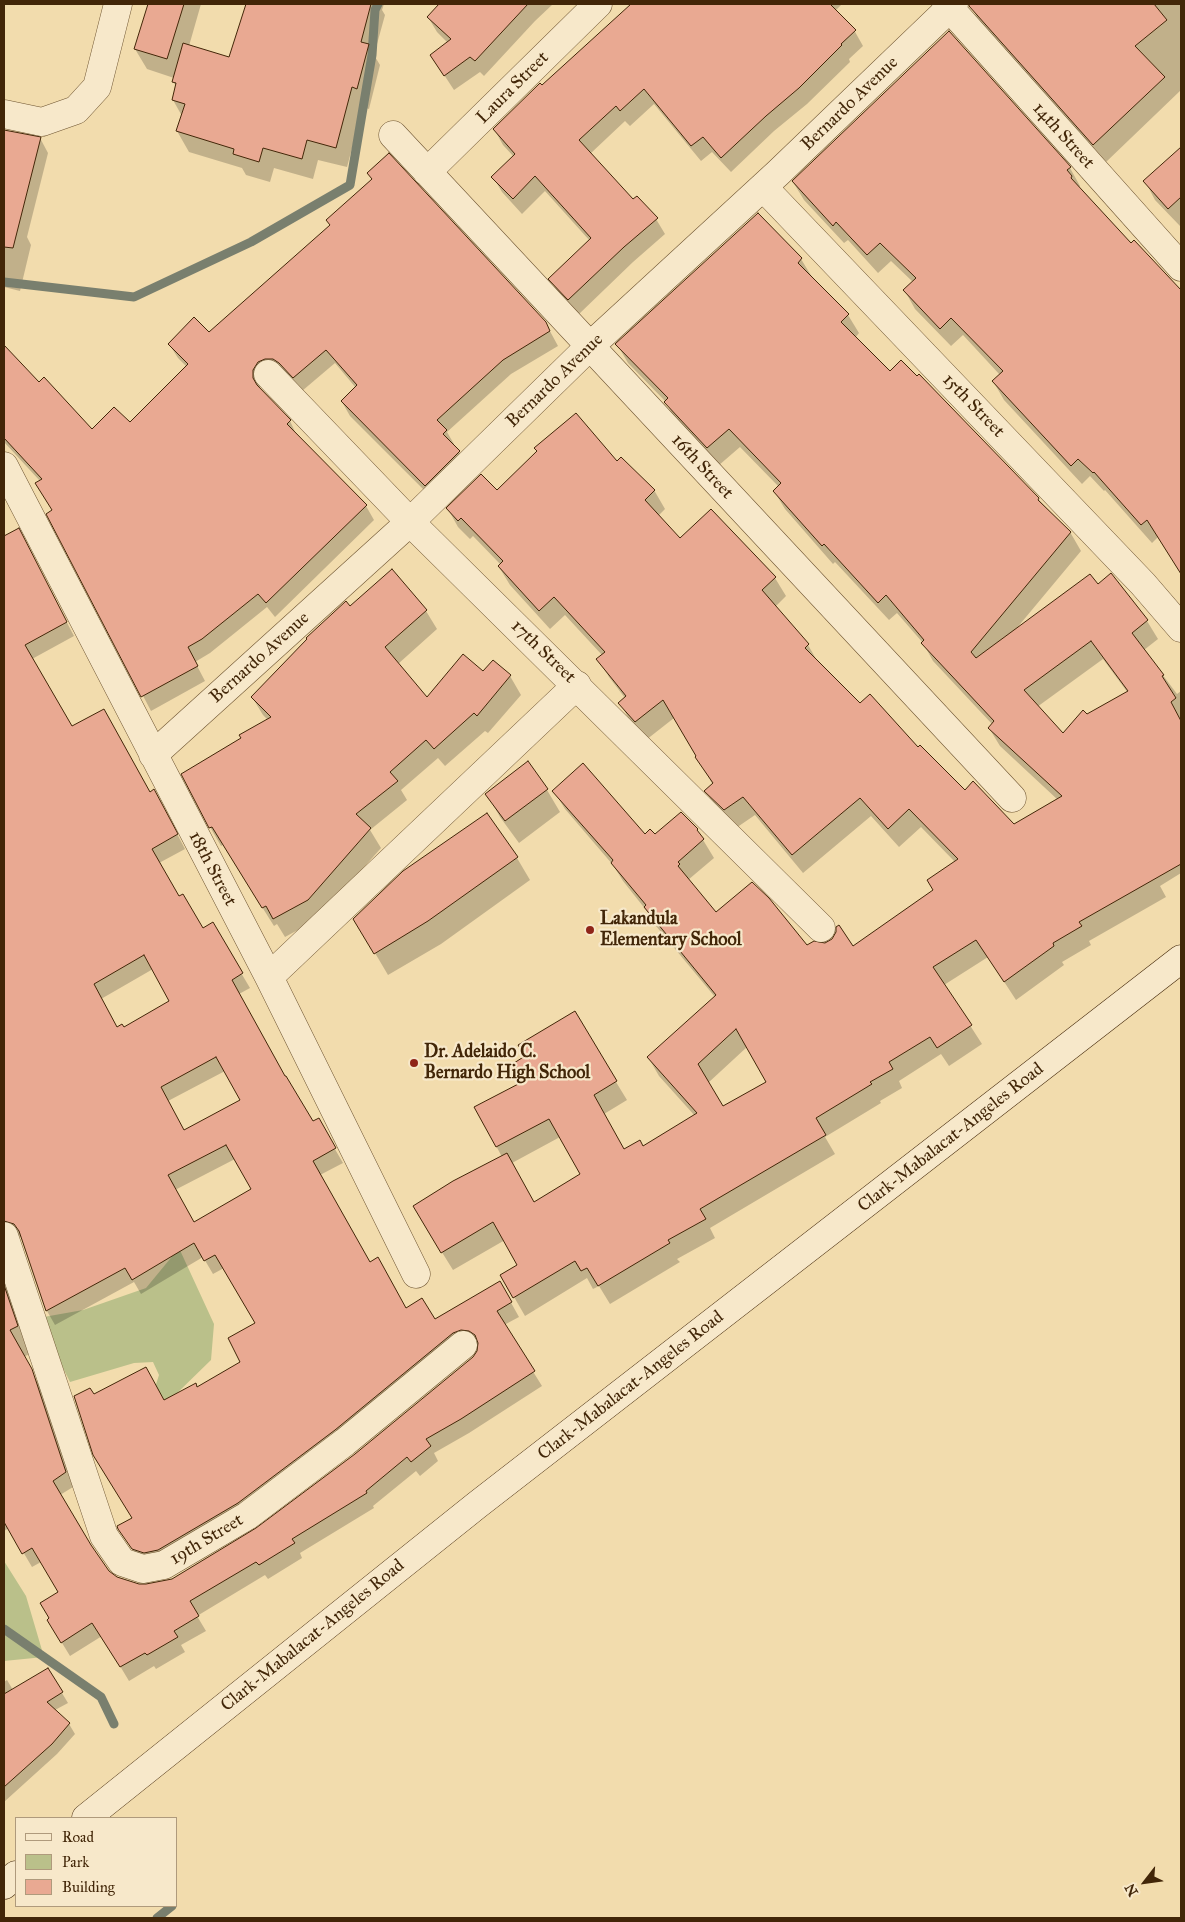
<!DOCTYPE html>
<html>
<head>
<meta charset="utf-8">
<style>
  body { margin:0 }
  #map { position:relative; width:1185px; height:1922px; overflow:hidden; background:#f2dcad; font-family:"IM FELL Great Primer",serif }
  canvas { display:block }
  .frame { position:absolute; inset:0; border:5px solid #422608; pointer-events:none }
  .legend { position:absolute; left:15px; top:1817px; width:162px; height:90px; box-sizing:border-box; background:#f7e8ca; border:1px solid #af9a7c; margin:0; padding:6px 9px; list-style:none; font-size:15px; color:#422608 }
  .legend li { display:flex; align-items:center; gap:10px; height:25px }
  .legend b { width:25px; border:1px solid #af9a7c }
  .north { position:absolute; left:1120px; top:1857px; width:50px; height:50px; -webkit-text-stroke:4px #f7e8ca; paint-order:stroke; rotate:240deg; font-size:14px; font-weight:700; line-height:20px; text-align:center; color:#422608 }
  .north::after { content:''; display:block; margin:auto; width:18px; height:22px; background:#422608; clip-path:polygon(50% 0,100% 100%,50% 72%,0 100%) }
</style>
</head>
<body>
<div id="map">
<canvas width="1185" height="1922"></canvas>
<div class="frame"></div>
<ul class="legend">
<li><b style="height:6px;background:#f7e8ca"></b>Road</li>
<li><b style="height:14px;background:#bac08a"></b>Park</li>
<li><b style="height:14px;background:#e9a992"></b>Building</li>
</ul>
<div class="north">N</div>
</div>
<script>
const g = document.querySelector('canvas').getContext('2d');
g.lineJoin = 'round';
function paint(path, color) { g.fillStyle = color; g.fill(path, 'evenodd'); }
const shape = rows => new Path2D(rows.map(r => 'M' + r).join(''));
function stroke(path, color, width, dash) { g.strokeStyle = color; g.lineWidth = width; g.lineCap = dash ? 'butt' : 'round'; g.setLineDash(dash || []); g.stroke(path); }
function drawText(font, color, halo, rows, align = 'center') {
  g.font = font + ' "IM FELL Great Primer",serif'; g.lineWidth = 4.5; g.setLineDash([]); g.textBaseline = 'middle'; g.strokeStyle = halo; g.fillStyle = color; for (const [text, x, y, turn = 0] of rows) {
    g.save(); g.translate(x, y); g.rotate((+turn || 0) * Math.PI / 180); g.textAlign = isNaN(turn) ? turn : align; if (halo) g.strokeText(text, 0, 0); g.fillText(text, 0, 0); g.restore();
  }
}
paint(shape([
  [179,1248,214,1324,211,1360,170,1400,154,1408,151,1400,159,1375,153,1362,134,1363,70,1382,38,1318,83,1310,146,1288],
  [4,1561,26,1596,44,1657,4,1661]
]), '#bac08a');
paint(shape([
  [149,4,201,4,189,46,230,59,247,4,384,4,382,10,385,15,374,55,380,65,369,109,363,107,347,167,318,160,313,179,274,168,270,182,246,175,242,168,189,152,177,131,182,116,173,100,177,88,173,81,174,78,147,69,135,49],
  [441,4,553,4,535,21,484,76,480,72,454,90,431,55,448,43,437,32,428,17],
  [633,4,842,4,835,11,854,30,863,46,849,59,850,62,807,104,774,131,731,172,712,152,701,161,654,104,630,126,625,121,590,154,633,201,656,219,665,234,633,262,578,315,559,294,550,279,590,241,545,191,522,214,502,192,493,177,514,157,503,145,494,129],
  [970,4,1181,4,1181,90,1105,163,981,25],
  [4,131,40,138,48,153,27,237,31,245,20,291,4,287],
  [1181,148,1181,225,1180,226,1155,200,1145,181],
  [1070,168,1080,186,1079,188,1131,245,1134,242,1181,292,1181,574,1158,537,1152,543,1105,490,1104,491,1090,476,1082,484,1004,400,993,381,1000,375,963,335,951,346,915,309,905,291,913,282,891,261,878,273,848,240,844,243,804,200,793,182],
  [368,173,545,322,558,346,511,374,447,432,454,444,453,446,459,452,467,466,433,499,350,416,342,402,356,388,335,363,302,391,260,385,260,391,290,421,297,436,366,506,374,520,275,617,267,607,210,653,195,662,205,681,151,711,48,514,54,511,40,481,4,442,4,347,39,383,92,431,130,424,187,367,178,358,169,344,209,333,331,226,372,180],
  [801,259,812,277,848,315,859,333,855,338,890,373,919,376,1070,532,1081,551,1016,629,1097,586,1111,575,1147,621,1158,639,1144,650,1177,694,1181,691,1181,873,1160,886,1166,897,1089,941,1091,945,1062,962,1064,965,1016,1000,988,957,944,985,982,1044,949,1066,941,1054,899,1081,902,1088,880,1101,881,1103,825,1137,835,1154,710,1228,715,1238,677,1259,680,1262,610,1304,599,1286,593,1289,587,1278,525,1316,502,1276,519,1265,505,1240,453,1270,425,1225,502,1157,476,1108,616,1082,627,1100,604,1114,624,1151,643,1148,695,1116,659,1076,648,1057,715,997,656,926,646,910,623,881,613,865,565,809,554,791,645,835,655,836,697,830,714,858,688,880,716,914,806,947,852,948,935,891,956,863,921,827,899,847,871,816,803,873,755,815,736,828,717,810,706,791,713,785,674,718,646,740,630,721,620,703,625,698,609,677,598,659,602,655,565,615,550,629,510,585,499,567,501,565,473,536,470,539,458,527,448,509,497,492,617,463,654,490,665,509,658,516,680,540,775,578,786,596,775,607,808,645,819,664,860,705,918,749,965,791,1013,825,1058,800,1000,746,989,728,992,724,933,661,923,643,897,613,889,620,835,562,833,564,785,509,774,491,779,487,740,447,718,466,676,421,666,402,628,363,617,344],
  [1103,659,1128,693,1063,735,1037,707],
  [747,1047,767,1082,722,1108,708,1083],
  [560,1137,581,1175,534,1203,512,1163],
  [18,530,74,636,32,659,72,728,162,805,185,849,159,863,179,898,202,930,212,924,250,988,239,994,284,1078,313,1123,318,1120,343,1163,320,1175,370,1263,406,1310,435,1321,500,1283,519,1317,504,1325,542,1386,469,1433,434,1453,438,1461,420,1476,416,1471,373,1506,374,1508,300,1553,302,1558,268,1579,265,1575,197,1616,206,1631,181,1645,185,1652,156,1669,154,1666,129,1681,102,1636,70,1656,48,1620,59,1593,41,1562,32,1567,9,1528,4,1531,4,1278,29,1354,24,1357,39,1385,73,1487,60,1495,90,1546,108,1572,116,1578,138,1585,146,1586,172,1580,257,1530,356,1455,474,1358,479,1350,478,1345,470,1343,343,1444,141,1563,119,1528,133,1519,94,1396,164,1402,197,1388,242,1362,257,1324,224,1268,213,1274,203,1257,141,1294,134,1282,55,1325,47,1311,22,1238,17,1235,4,1238,4,538],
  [153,969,171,1002,124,1029,117,1029,101,999],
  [225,1071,241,1100,184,1131,168,1101],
  [235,1159,253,1190,194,1224,175,1190],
  [350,608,426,611,437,629,398,664,427,699,483,673,493,662,510,676,521,695,488,733,485,731,445,766,438,758,401,790,407,800,370,830,381,848,318,919,285,937,277,924,274,926,223,845,221,846,210,827,243,739,268,720,263,715,252,697],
  [528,763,547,790,560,812,519,843,500,817,487,794],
  [487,815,517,858,530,880,441,944,388,975,355,919],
  [48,1670,68,1703,55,1710,69,1724,75,1734,57,1754,4,1802,4,1682,7,1680,13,1690]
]), '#0003');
stroke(shape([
  [4,282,134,297,251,242,350,185,372,55,375,10,378,4],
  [4,1629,101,1697,114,1724],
  [157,1918,172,1906]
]), '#797f6e', 9);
const building = shape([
  [148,4,184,4,167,59,134,49,148,4],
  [246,4,371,4,361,42,369,44,357,89,352,87,336,148,307,140,302,159,263,148,259,162,233,154,234,149,176,131,185,104,172,100,176,83,172,82,183,43,229,57,246,4],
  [439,4,528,4,475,61,470,57,444,76,430,55,451,39,427,17,439,4],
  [631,4,830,4,856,30,841,44,842,45,799,88,766,116,721,158,703,137,691,146,644,89,620,111,616,106,579,140,633,199,637,196,658,218,624,247,568,300,548,279,591,238,535,176,513,199,491,177,515,154,493,129,540,83,542,85,631,4],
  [969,4,1154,4,1167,20,1135,46,1165,77,1093,145,969,6,969,4],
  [949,31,1071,167,1067,170,1072,176,1071,178,1131,243,1134,240,1181,290,1181,574,1147,520,1141,525,1094,472,1093,473,1078,459,1071,466,992,381,1003,371,951,318,940,329,903,290,916,278,880,243,867,255,836,222,833,226,792,181,949,31],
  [4,130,41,137,13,248,4,247,4,130],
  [1181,147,1181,197,1168,209,1143,181,1181,147],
  [389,153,546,322,550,331,503,360,437,420,447,430,443,434,460,451,425,486,341,401,357,385,326,350,293,378,279,363,273,359,265,359,258,362,253,370,253,378,257,385,291,420,287,424,367,505,266,603,258,594,202,639,188,647,198,666,141,697,46,514,52,510,35,483,42,479,4,438,4,345,39,382,44,377,92,429,114,407,130,422,188,364,168,344,194,317,209,332,330,225,326,220,372,179,367,173,389,153],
  [758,213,802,258,798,263,849,314,841,322,890,371,901,360,917,376,919,374,1039,498,1038,500,1071,532,971,652,976,658,1090,574,1098,584,1111,573,1148,620,1132,633,1164,675,1162,676,1176,698,1171,702,1181,721,1181,864,1079,922,1082,926,1053,943,1054,946,1004,982,976,940,933,967,972,1025,937,1048,930,1037,889,1062,893,1069,870,1082,872,1084,816,1118,826,1135,700,1209,706,1219,668,1240,670,1243,598,1286,587,1268,581,1271,575,1261,513,1298,500,1275,517,1265,493,1222,441,1253,413,1206,453,1181,507,1153,534,1202,580,1174,549,1119,496,1147,474,1107,524,1081,514,1063,525,1056,518,1045,575,1011,617,1081,594,1095,624,1149,640,1140,643,1146,697,1113,647,1057,716,995,644,907,646,905,611,863,613,860,552,791,583,763,645,834,650,829,655,834,681,812,698,829,697,830,704,839,678,862,680,864,678,866,716,912,752,882,769,898,807,945,814,941,825,943,832,939,836,932,836,927,839,925,853,946,933,890,927,880,958,859,909,809,888,829,860,798,792,855,743,797,724,810,704,791,713,783,695,757,696,756,663,700,635,722,618,703,626,696,596,659,605,652,554,597,539,611,498,566,503,561,461,518,458,521,446,508,481,474,497,490,537,451,534,448,576,413,617,461,621,457,655,490,645,500,680,538,711,509,776,577,762,590,809,644,805,648,860,703,870,694,918,747,920,745,965,790,973,781,1014,824,1062,796,988,728,994,721,921,643,924,640,886,595,878,603,824,544,822,546,773,491,781,483,729,429,707,448,664,402,668,398,615,344,758,213],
  [1091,641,1128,691,1087,714,1083,710,1063,733,1024,690,1091,641],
  [736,1029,766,1082,723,1106,698,1064,736,1029],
  [19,528,67,622,25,645,72,726,104,709,150,792,154,789,178,834,152,849,179,896,183,894,203,928,213,922,243,973,232,980,285,1076,286,1076,313,1121,319,1118,336,1148,313,1161,370,1262,378,1257,406,1308,422,1298,435,1319,500,1281,512,1302,497,1311,535,1371,461,1419,426,1439,431,1446,411,1462,407,1457,366,1491,367,1493,292,1539,295,1543,259,1565,256,1562,190,1601,199,1616,174,1631,178,1637,147,1655,145,1653,120,1667,92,1623,61,1643,47,1620,49,1618,40,1603,58,1592,32,1548,22,1554,4,1522,4,1285,18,1326,10,1330,32,1369,66,1472,53,1481,91,1545,109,1571,117,1577,139,1584,146,1584,172,1579,256,1528,355,1454,473,1357,477,1351,478,1343,475,1335,469,1331,461,1330,453,1333,335,1430,238,1503,158,1550,144,1553,132,1549,118,1529,117,1526,132,1518,93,1455,74,1396,90,1388,94,1394,146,1367,164,1400,196,1383,197,1387,240,1362,228,1338,255,1323,215,1255,204,1261,194,1243,132,1280,125,1268,46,1311,19,1231,14,1224,4,1221,4,536,19,528],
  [144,955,169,1001,124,1027,122,1024,117,1027,94,984,144,955],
  [216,1057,240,1100,184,1130,161,1087,216,1057],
  [226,1145,251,1189,194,1222,168,1175,226,1145],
  [392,569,427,610,385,647,427,697,463,654,483,671,493,660,511,675,477,716,474,713,434,749,426,740,390,772,398,781,356,814,371,828,308,900,273,919,266,906,262,908,212,827,209,828,181,774,241,738,239,735,271,717,251,697,307,639,306,638,346,601,350,606,392,569],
  [528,761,548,789,505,821,485,794,528,761],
  [487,813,518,857,428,921,374,954,353,919,403,871,487,813],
  [48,1668,63,1692,47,1702,70,1723,52,1744,4,1787,4,1694,48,1668]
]);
paint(building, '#e9a992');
stroke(building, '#422608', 1);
const minor = shape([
  [946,4,1181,267],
  [4,114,42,122,76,110,97,87,118,4],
  [393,135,1012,798],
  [427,172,598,4],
  [763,187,1143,584,1181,628],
  [268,374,410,522,821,928],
  [4,466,269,977,416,1274],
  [153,755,410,522,589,347,778,173,954,4],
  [269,977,577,685],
  [4,1236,104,1536,122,1562,143,1569,164,1565,247,1516,345,1442,463,1345]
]);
const secondary = shape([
  [86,1818,477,1505,1181,959],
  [4,1885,16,1875]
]);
stroke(minor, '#6e5431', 29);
stroke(secondary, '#422608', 29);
stroke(minor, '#f7e8ca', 28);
stroke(secondary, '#f7e8ca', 28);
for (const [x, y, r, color] of [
  [590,930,5,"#8f2418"],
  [414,1063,5,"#8f2418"]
]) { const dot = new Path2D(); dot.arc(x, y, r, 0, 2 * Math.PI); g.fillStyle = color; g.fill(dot); stroke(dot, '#f7e8ca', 2); }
drawText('18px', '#422608', '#f7e8ca', [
  ["Laura Street",513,88,-45],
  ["Bernardo Avenue",850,104,-44],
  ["14th Street",1063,136,48],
  ["Bernardo Avenue",555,381,-44],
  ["15th Street",973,406,46],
  ["16th Street",702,467,47],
  ["17th Street",543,652,44],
  ["Bernardo Avenue",260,658,-42],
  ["18th Street",212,869,62],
  ["Clark-Mabalacat-Angeles Road",951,1138,-38],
  ["Clark-Mabalacat-Angeles Road",631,1386,-38],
  ["19th Street",207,1540,-31],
  ["Clark-Mabalacat-Angeles Road",313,1636,-39]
]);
drawText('bold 18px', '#422608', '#f7e8ca', [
  ["Lakandula",600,920],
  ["Elementary School",600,941],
  ["Dr. Adelaido C.",424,1053],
  ["Bernardo High School",424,1074]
], 'left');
</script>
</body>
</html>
